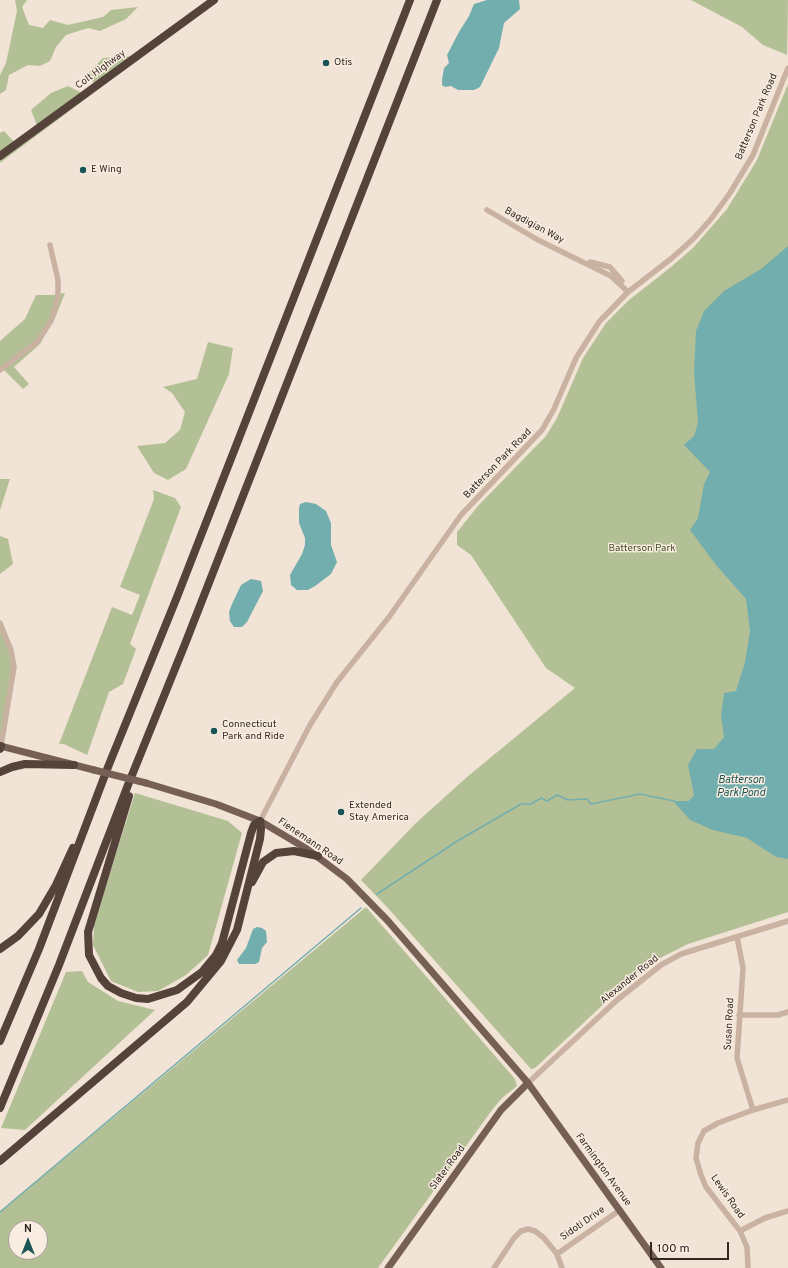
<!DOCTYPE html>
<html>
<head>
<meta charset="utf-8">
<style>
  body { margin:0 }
  #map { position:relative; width:788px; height:1268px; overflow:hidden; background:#f1e3d5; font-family:Overpass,sans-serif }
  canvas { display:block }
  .north { position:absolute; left:8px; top:1220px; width:40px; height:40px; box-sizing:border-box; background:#f9ede1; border:1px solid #aa9e95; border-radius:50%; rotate:0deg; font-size:11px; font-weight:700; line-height:16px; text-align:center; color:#332824 }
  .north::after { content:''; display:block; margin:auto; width:14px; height:18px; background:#195355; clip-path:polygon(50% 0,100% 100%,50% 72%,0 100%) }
  .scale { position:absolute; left:650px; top:1242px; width:79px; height:18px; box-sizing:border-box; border:2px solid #332824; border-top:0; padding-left:5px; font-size:12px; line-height:14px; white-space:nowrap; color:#332824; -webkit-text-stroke:3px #f9ede1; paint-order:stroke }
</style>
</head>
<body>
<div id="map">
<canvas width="788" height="1268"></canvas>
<div class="north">N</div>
<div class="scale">100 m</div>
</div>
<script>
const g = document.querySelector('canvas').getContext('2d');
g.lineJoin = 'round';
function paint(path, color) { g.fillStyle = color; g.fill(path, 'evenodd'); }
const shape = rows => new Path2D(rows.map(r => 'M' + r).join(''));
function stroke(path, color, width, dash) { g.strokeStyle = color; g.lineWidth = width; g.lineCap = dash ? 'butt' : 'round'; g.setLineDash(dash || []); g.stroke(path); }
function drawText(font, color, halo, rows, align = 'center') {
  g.font = font + ' Overpass,sans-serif'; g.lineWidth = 3; g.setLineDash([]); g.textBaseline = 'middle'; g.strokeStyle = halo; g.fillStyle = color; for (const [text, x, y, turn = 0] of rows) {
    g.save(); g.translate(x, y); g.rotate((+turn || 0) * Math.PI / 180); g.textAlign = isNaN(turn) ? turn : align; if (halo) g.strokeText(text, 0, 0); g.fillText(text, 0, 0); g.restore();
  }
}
paint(shape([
  [15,0,27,0,22,7,29,25,43,28,50,20,68,25,103,17,111,10,138,7,126,19,100,31,88,28,66,35,56,47,50,61,40,66,28,65,9,75,6,90,0,94,0,75,6,63,17,11],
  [691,0,788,0,787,55,763,45,742,27],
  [167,38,0,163,0,133,4,131,16,144,38,128,31,110,51,93,68,86,84,94,95,87,89,72,103,58,137,56],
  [788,84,788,912,688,944,654,961,635,975,535,1068,531,1069,387,907,361,880,416,823,467,777,575,688,546,668,471,555,457,545,457,532,478,506,546,436,557,418,583,358,606,323,629,300,671,267,693,248,727,209,757,160],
  [65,293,55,318,40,344,14,367,29,384,23,389,2,368,0,370,0,341,25,319,36,295,53,295],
  [208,342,233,348,229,374,186,469,168,480,154,473,137,446,165,443,180,430,185,412,172,393,163,387,197,379],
  [0,479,10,479,0,510],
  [153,490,175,498,181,507,130,644,136,649,123,684,109,692,87,755,64,744,59,744,112,607,132,615,140,595,120,587,154,499],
  [0,536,8,539,13,564,0,574],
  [0,627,13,660,0,746],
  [135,793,228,821,242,833,208,955,186,975,158,991,138,992,111,981,93,945,94,924],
  [366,907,515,1079,517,1086,502,1098,492,1110,378,1268,0,1268,0,1212],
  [16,1228,40,1228,40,1252,16,1252],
  [82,971,88,982,118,1001,155,1010,25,1130,1,1128,66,972]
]), '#b3c095');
paint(shape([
  [487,0,519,0,520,9,504,23,499,48,480,87,474,90,458,90,451,86,445,87,442,85,442,80,444,68,449,63,447,55,459,32,469,16,474,4],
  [788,246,788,859,776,857,747,838,713,830,690,820,673,801,689,801,694,795,688,765,697,749,714,749,724,737,721,715,724,693,736,691,745,662,750,631,746,599,716,565,690,530,698,518,704,484,710,472,684,445,694,436,698,423,694,372,696,331,704,311,724,291,761,269],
  [306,502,316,504,326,511,331,523,331,545,337,562,331,574,315,586,308,590,297,590,291,585,290,575,302,554,305,545,305,538,299,523,299,508,300,504],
  [251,579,261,581,263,591,247,622,242,627,234,627,230,621,229,612,232,604,241,585],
  [257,927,262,928,266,931,267,942,262,948,259,962,255,964,239,964,237,960,246,948,253,929]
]), '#73aeaf');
stroke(shape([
  [377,894,459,840,521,804,531,804,541,798,547,801,557,795,568,800,587,799,591,804,640,794,674,801],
  [0,1212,361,908]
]), '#73aeaf', 1.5);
stroke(shape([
  [487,210,538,240,611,276,628,292],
  [590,262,610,267,622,281],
  [0,370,37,342,51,321,58,298,58,280,50,245],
  [0,623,11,650,14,667,1,746],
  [260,821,310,725,337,682,389,617,461,515,542,430,554,409,576,358,599,322,628,292,672,258,693,239,711,219,730,193,753,155,788,68],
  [737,937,743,968,737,1058,753,1110],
  [739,1015,778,1015,788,1012],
  [528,1083,617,1000,661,965,681,954,788,921],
  [740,1231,765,1218,788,1211],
  [557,1254,620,1210],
  [494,1268,514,1238,521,1231,528,1229,535,1231,544,1238,557,1254,562,1268],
  [748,1268,747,1247,740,1231,706,1187,701,1175,696,1158,698,1143,704,1131,718,1123,753,1110,788,1100]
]), '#c9b2a1', 5.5);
stroke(shape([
  [0,746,94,770],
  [146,783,216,804,260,821,307,849,347,879,388,921,528,1083,661,1268],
  [388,1268,501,1110,528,1083]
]), '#765f54', 7);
stroke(shape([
  [0,156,214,0],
  [0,749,1,746],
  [0,772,12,767,25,764,74,765],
  [252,882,263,862,276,853,294,851,318,856],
  [0,949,18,936,39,914,56,885,73,848],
  [0,1041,39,949,108,767,177,597,410,0],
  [0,1108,59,965,128,785,185,644,437,0],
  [0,1161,187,1002,221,961,237,930,260,839,261,829,260,821,254,825,251,833,222,943,216,955,202,972,177,990,148,999,136,998,121,993,108,986,101,978,89,955,88,932,129,796]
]), '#54423b', 8);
stroke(shape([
  [94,770,146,783]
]), '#765f54', 7);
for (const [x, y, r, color] of [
  [326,63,4,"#195355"],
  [83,170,4,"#195355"],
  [214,731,4,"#195355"],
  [341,812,4,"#195355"]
]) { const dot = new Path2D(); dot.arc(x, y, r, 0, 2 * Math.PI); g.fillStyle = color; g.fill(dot); stroke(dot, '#f9ede1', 1.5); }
drawText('10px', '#332824', '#f9ede1', [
  ["Otis",334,63],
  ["E Wing",91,170],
  ["Connecticut",222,725],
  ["Park and Ride",222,737],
  ["Extended",349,806],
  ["Stay America",349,818]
], 'left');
drawText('10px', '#332824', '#f9ede1', [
  ["Colt Highway",101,70,-36],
  ["Batterson Park Road",757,117,-67],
  ["Bagdigian Way",534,226,28],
  ["Batterson Park Road",498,464,-46],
  ["Fienemann Road",310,842,34],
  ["Alexander Road",630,980,-39],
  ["Susan Road",730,1024,-87],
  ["Slater Road",448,1168,-54],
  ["Farmington Avenue",603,1170,54],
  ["Lewis Road",727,1197,55],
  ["Sidoti Drive",583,1224,-35]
]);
drawText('10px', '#435227', '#f9ede1', [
  ["Batterson Park",642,549]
]);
drawText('italic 11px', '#195355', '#f9ede1', [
  ["Batterson",741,781],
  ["Park Pond",741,794]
]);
</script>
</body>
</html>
